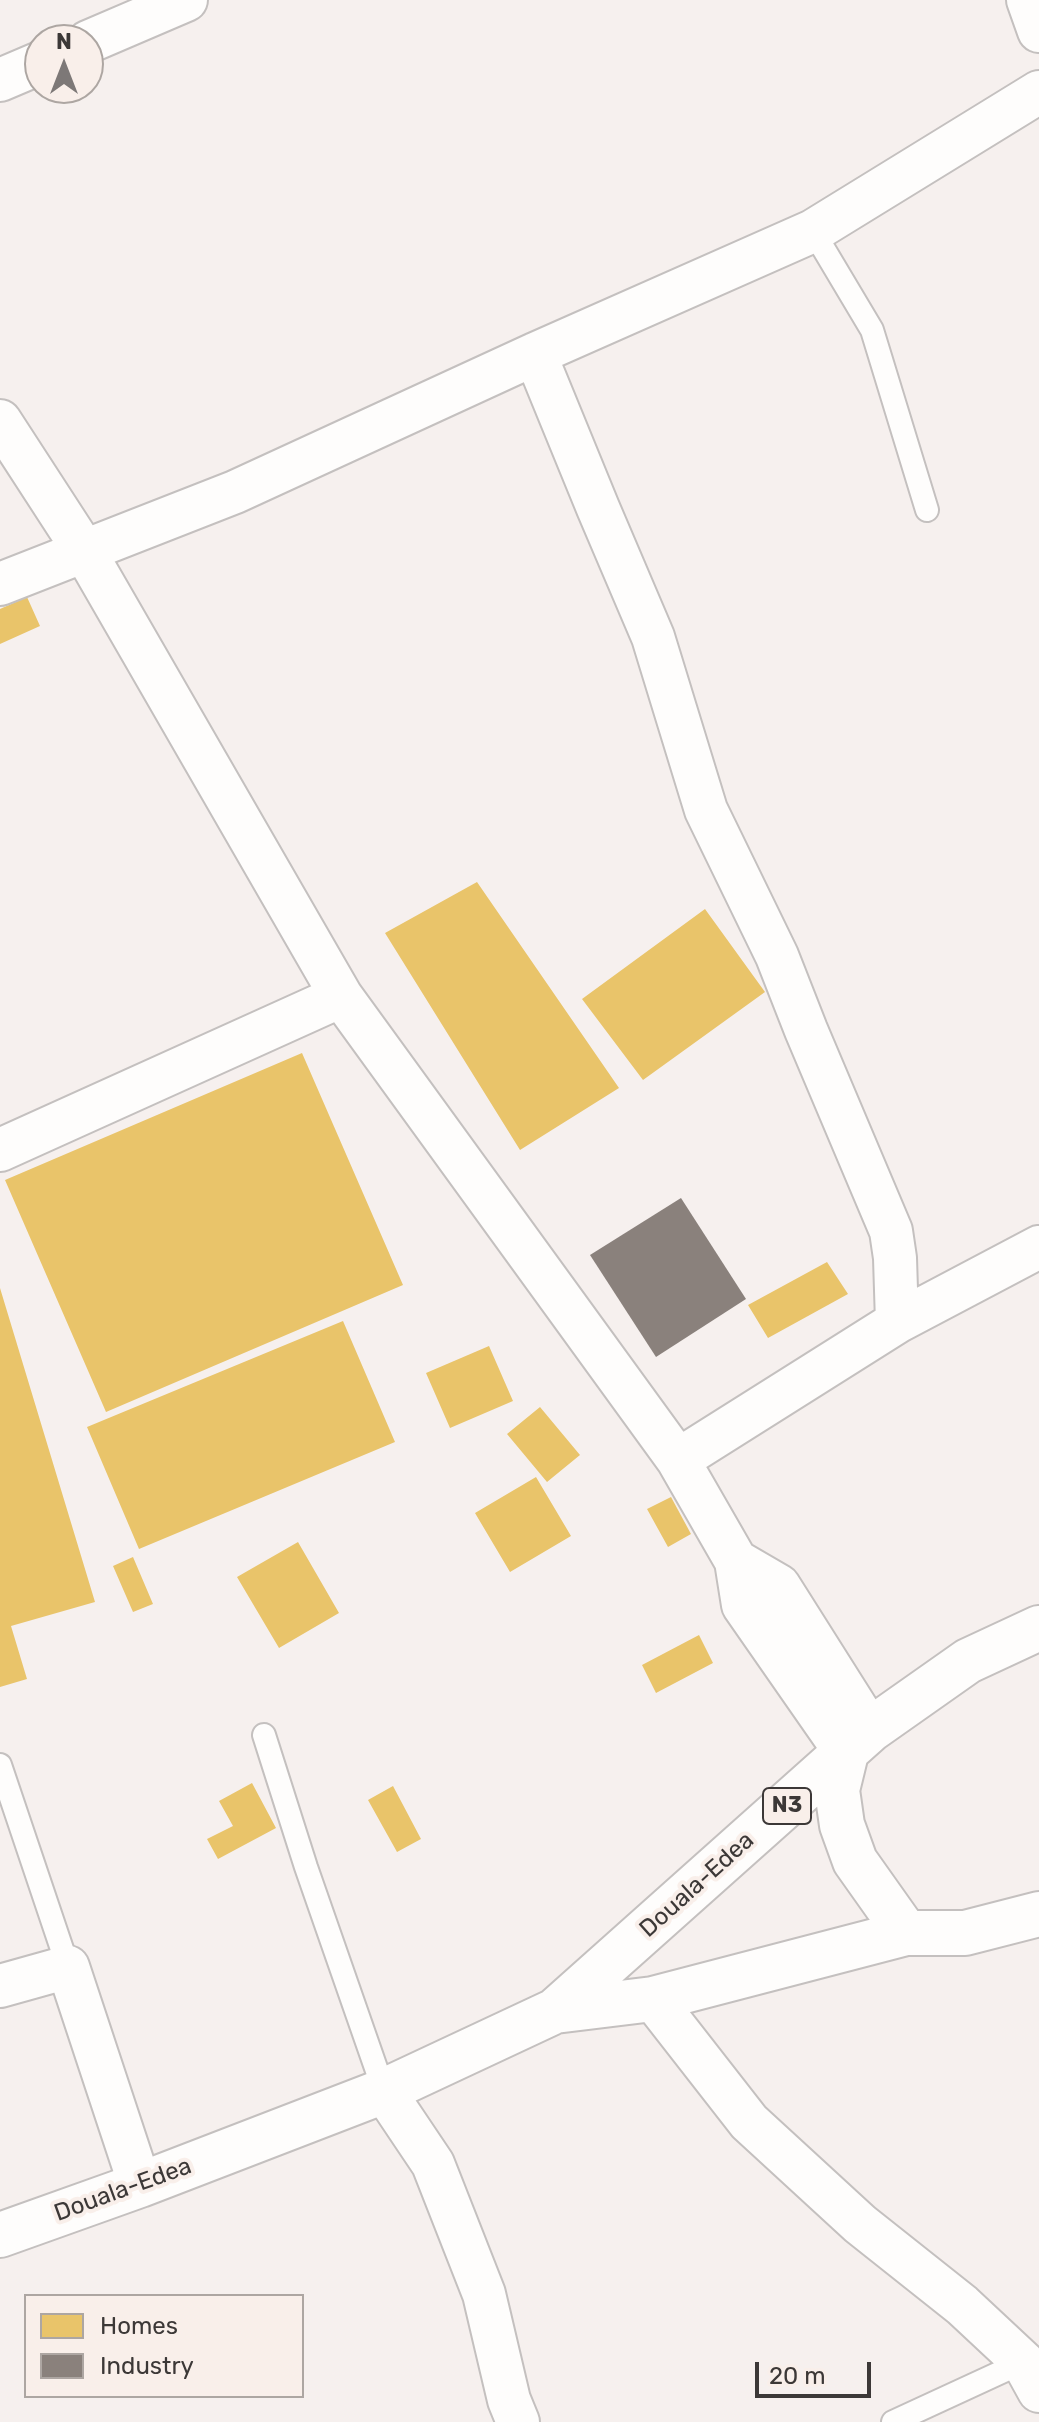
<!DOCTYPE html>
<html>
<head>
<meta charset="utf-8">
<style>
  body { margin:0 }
  #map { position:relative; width:1039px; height:2422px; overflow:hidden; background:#f6f0ee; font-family:Rubik,sans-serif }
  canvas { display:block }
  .legend { position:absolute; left:24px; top:2294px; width:280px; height:104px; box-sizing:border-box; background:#f9efea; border:2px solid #ada6a2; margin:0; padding:10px 14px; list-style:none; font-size:24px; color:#3c3837 }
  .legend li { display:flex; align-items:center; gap:16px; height:40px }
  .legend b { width:40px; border:2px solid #ada6a2 }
  .north { position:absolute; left:24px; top:24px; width:80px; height:80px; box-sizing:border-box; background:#f9efea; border:2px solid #ada6a2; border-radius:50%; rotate:0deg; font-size:22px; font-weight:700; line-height:32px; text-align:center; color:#3c3837 }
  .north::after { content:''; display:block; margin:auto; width:28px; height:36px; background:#7d7877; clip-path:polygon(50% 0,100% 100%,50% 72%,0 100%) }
  .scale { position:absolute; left:755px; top:2362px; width:116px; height:36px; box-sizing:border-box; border:4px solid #3c3837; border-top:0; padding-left:10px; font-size:24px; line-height:28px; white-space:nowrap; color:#3c3837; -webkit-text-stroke:6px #f9efea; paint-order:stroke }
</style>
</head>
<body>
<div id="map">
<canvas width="1039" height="2422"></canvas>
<ul class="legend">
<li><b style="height:22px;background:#e9c46a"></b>Homes</li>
<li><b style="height:22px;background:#8a817c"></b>Industry</li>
</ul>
<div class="north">N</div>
<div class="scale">20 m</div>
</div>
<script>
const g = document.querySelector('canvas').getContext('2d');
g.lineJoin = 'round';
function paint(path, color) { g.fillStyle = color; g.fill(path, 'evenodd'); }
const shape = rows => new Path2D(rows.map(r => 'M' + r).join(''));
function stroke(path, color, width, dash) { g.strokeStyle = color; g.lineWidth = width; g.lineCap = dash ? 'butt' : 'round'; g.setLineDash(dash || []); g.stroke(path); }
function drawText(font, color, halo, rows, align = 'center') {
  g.font = font + ' Rubik,sans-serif'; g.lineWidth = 8; g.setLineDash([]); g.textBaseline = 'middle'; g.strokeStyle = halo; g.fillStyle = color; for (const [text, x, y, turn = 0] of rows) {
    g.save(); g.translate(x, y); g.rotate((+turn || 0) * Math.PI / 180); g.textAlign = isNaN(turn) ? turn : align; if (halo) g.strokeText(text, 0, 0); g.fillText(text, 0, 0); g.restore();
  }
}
paint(shape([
  [27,597,40,626,0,644,0,609],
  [477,882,619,1088,520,1150,385,933],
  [705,909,765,992,643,1080,582,999],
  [302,1053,403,1285,106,1412,5,1180],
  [827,1262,848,1294,768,1338,748,1305],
  [0,1288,95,1602,11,1626,27,1679,0,1687],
  [343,1321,395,1442,139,1549,87,1427],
  [489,1346,513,1401,450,1428,426,1373],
  [540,1407,580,1455,547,1482,507,1434],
  [536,1477,571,1536,510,1572,475,1513],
  [671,1497,691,1534,668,1547,647,1509],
  [298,1542,339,1613,279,1648,237,1577],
  [133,1557,153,1604,133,1612,113,1566],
  [699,1635,713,1663,656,1693,642,1665],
  [252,1783,276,1828,218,1859,207,1839,233,1826,219,1801],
  [393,1786,421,1839,397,1852,368,1800]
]), '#e9c46a');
paint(shape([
  [681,1198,746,1299,656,1357,590,1255]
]), '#8a817c');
const service = shape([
  [813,231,872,330,927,510],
  [264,1735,306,1867,384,2091],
  [0,1765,68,1967],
  [893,2422,1023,2362]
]);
const minor = shape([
  [1028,0,1039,31],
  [88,42,186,0],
  [0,80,40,63],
  [535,354,598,508,653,637,706,810,777,956,806,1030,891,1231,895,1258,897,1322],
  [0,421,85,552,341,996,678,1460,736,1561,743,1605,846,1753],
  [0,584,235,492,535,354,813,231,1039,92],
  [0,1150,341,996],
  [678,1460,897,1322,1039,1247],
  [736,1561,779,1586,870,1730],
  [0,1986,68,1967,140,2185],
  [653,1999,749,2122,860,2224,962,2305,1023,2362,1039,2391],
  [384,2091,433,2164,484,2294,509,2400,518,2422]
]);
const trunk = shape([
  [846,1753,837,1790,842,1825,855,1861,906,1933],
  [555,2011,653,1999,906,1933,965,1933,1039,1914],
  [0,2235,140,2185,384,2091,555,2011,870,1730,968,1661,1039,1628]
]);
stroke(service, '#c4c0bf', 26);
stroke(minor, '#c4c0bf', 46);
stroke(trunk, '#c4c0bf', 48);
stroke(service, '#fefdfc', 22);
stroke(minor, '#fefdfc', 42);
stroke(trunk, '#fefdfc', 44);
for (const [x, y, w] of [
  [787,1806,48]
]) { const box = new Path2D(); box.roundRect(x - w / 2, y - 18, w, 36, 6); g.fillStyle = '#f9efea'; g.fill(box); stroke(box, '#3c3837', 2); }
drawText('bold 22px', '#3c3837', null, [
  ["N3",787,1806]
]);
drawText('24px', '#3c3837', '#f9efea', [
  ["Douala-Edea",697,1885,-42],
  ["Douala-Edea",123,2190,-20]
]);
</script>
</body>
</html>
